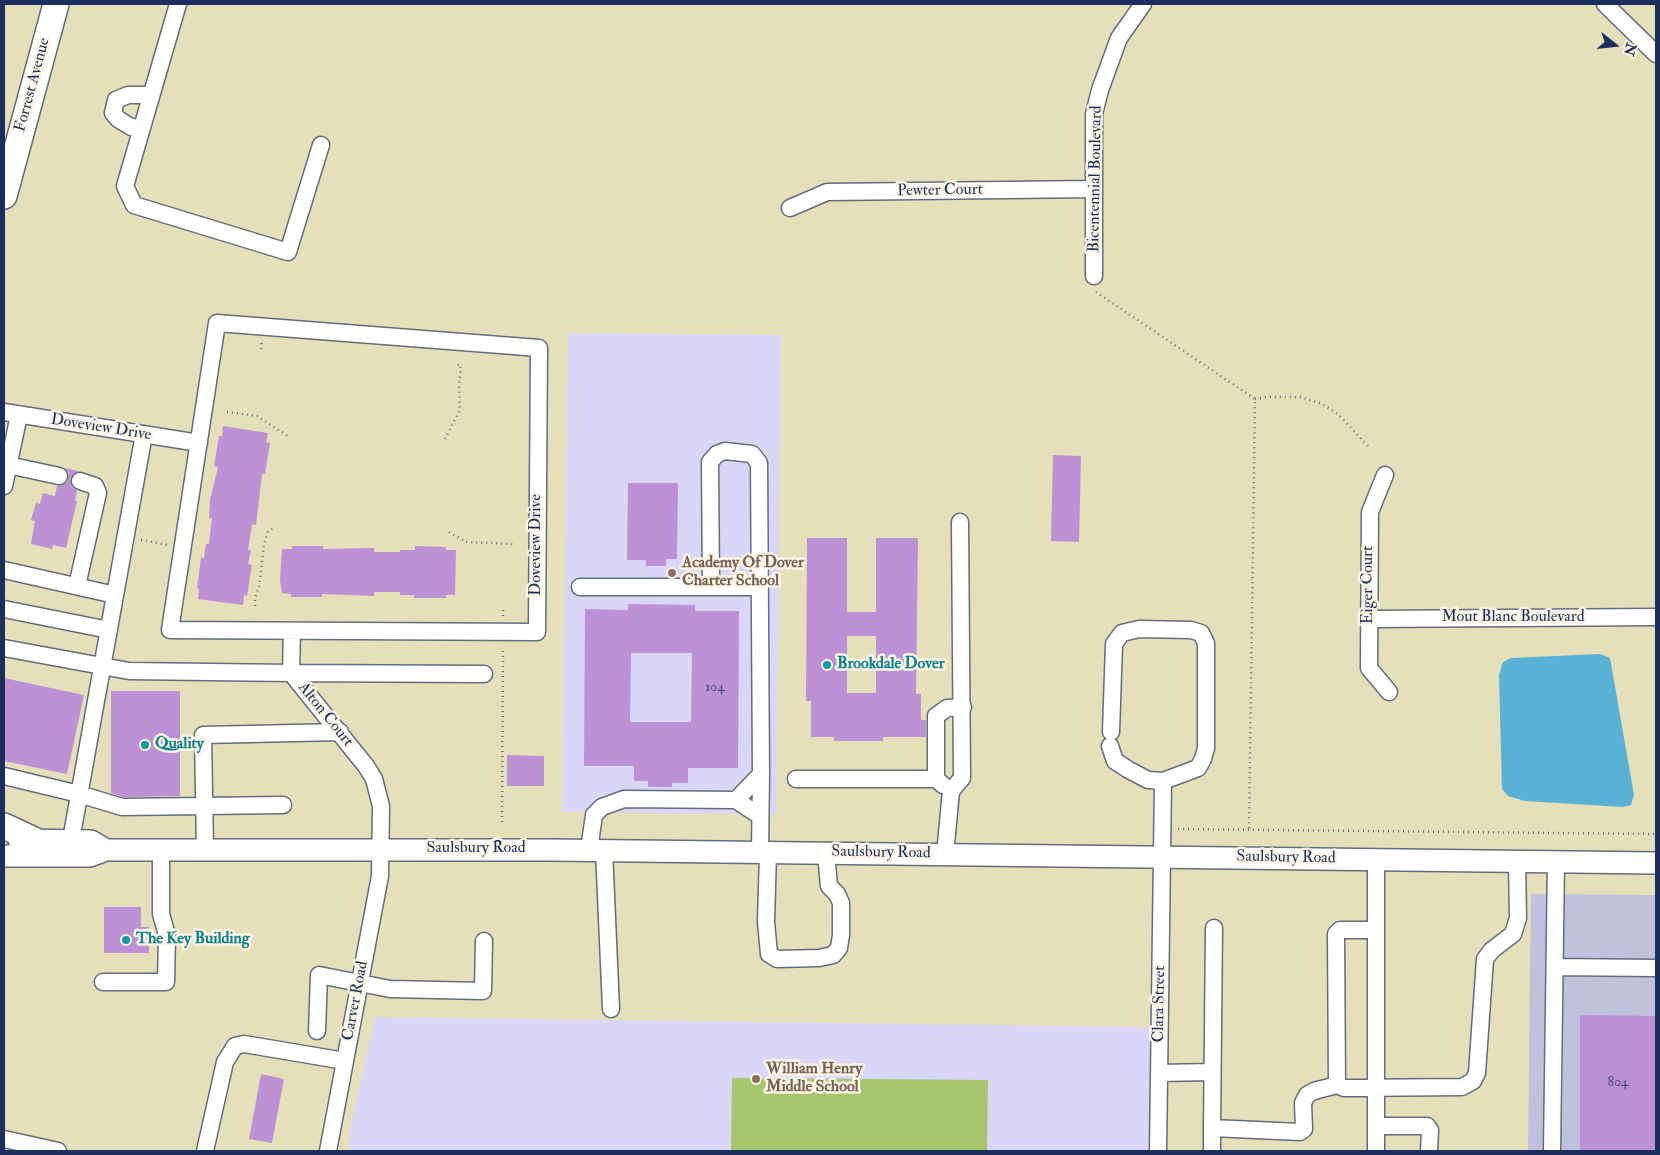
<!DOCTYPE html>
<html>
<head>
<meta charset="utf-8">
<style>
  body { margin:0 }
  #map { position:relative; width:1660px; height:1155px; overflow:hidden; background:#e5dfba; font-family:"IM FELL Double Pica",serif }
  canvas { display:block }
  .frame { position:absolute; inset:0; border:5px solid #1b2f5e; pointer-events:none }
  .north { position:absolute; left:1590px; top:20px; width:50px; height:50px; -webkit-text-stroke:4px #fcf5e5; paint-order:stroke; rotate:106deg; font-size:14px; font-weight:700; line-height:20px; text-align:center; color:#1b2f5e }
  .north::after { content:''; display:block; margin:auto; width:18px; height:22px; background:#1b2f5e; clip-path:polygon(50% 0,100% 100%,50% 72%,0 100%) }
</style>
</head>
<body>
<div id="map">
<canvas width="1660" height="1155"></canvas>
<div class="frame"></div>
<div class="north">N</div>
</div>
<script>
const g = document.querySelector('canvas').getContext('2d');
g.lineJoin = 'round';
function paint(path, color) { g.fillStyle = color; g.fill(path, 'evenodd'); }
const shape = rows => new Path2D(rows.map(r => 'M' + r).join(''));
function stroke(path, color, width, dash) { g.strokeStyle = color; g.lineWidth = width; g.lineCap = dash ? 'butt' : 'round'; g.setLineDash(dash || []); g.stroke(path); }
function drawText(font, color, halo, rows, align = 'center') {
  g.font = font + ' "IM FELL Double Pica",serif'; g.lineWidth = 5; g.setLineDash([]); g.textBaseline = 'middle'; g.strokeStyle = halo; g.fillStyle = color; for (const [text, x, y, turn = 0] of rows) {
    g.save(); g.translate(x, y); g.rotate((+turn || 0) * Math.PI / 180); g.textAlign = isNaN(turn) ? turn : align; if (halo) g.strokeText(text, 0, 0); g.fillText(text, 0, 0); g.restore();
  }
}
paint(shape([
  [568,333,781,335,776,814,562,812],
  [375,1017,1151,1027,1151,1151,349,1151,350,1130]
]), '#d9d6f7');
paint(shape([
  [1531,894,1656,895,1656,1151,1528,1151]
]), '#c0c2dd');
paint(shape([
  [732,1078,988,1080,987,1151,731,1151]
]), '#a7c56c');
paint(shape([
  [1600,654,1610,658,1634,795,1631,805,1623,807,1525,801,1508,796,1502,789,1499,675,1503,662,1511,658]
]), '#59b1d6');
paint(shape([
  [223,426,268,433,266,442,270,443,265,474,262,474,256,525,252,524,248,550,251,550,248,564,252,565,250,576,247,596,244,595,243,605,198,599,199,589,197,588,201,558,204,558,206,544,209,544,212,518,209,518,210,500,218,467,214,466,219,436,222,436],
  [1053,455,1081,456,1079,542,1051,541],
  [65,468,78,471,70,478,72,487,77,491,75,501,77,501,66,548,53,545,52,549,31,544,35,521,31,520,36,503,40,504,43,493,55,496,57,486,67,482,69,473],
  [628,483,678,483,677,559,666,559,666,566,646,566,646,560,627,560],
  [807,538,847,538,847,612,876,612,876,538,918,538,916,694,921,694,921,720,926,720,926,737,883,737,883,741,834,741,834,737,811,737,811,701,806,701],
  [847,636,876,636,876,693,847,693],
  [292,546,323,546,323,549,374,548,374,552,400,552,400,550,415,550,415,546,446,547,446,550,456,550,455,595,446,595,446,598,414,598,414,595,400,595,400,592,374,592,374,596,322,594,322,597,291,597,291,594,282,593,280,580,282,549,292,549],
  [628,604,695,605,695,611,739,611,738,768,688,768,688,783,672,783,672,787,648,787,648,781,634,781,634,766,584,766,585,609,628,610],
  [631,653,692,653,691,722,630,722],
  [4,678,84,695,67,774,4,761],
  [111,691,180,691,180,796,123,797,111,793],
  [507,755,544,756,544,786,507,786],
  [104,907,141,907,141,927,149,927,149,953,104,953],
  [1580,1015,1656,1016,1656,1151,1580,1151],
  [261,1074,284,1079,272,1143,249,1139]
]), '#bd91d6');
const minor = shape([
  [178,4,125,186,134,205,288,252,321,145],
  [1605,4,1656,54],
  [142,128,131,127,118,119,113,113,116,100,128,95,151,95],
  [790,208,827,192,1094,189],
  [1094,276,1094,114,1100,90,1119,38,1143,4],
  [217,323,539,348,537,632,170,630,217,323],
  [4,412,199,443],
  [8,465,59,476],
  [1385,475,1370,512,1369,668,1389,692],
  [4,486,19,415],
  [4,570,115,595],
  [77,586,98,493,95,486,80,481],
  [580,587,760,587],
  [711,587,710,462,717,454,725,451,752,454,759,463,761,774],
  [4,609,109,630],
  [1369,619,1656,617],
  [292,631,291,673,484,674],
  [4,648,129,671,291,673,366,766,374,779,381,806,380,876,328,1151],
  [1111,732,1114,644,1122,633,1139,629,1191,630,1201,633,1206,643,1206,748,1203,759,1198,768,1163,781,1158,1151],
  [1110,746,1115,761,1129,770,1148,780,1163,781],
  [4,776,79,794,122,807,283,805],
  [796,779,936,779],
  [943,785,936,779,936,716,947,708,963,707],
  [736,800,761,774,760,852],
  [71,840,144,434],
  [205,849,203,735,340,732],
  [589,850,594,815,602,807,624,799,736,800,760,816],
  [604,850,611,1009],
  [768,852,766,922,769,954,777,959,819,958,833,955,839,948,841,935,841,903,837,894,829,886,826,853],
  [945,854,951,791,962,778,960,522],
  [1376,859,1376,1151],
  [1214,928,1212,1128,1300,1132,1304,1129,1303,1103,1307,1095,1314,1091,1337,1085],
  [1376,930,1340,930,1336,934,1337,1085,1344,1088,1462,1087,1473,1081,1477,1073,1485,959,1492,950,1513,934,1518,918,1517,861],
  [1555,967,1656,968],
  [103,982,166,982,167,935,161,914,161,849],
  [317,1031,319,975,390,989,483,991,484,941],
  [1159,1073,1212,1072],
  [1376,1126,1427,1126,1430,1130,1429,1151],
  [4,1139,58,1151],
  [205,1151,225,1062,235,1046,244,1044,256,1046,345,1061],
  [1212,1151,1212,1128],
  [1552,1151,1556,862]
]);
const major = shape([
  [19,840,91,841,106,850],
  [4,856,90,856,106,850,551,850,1656,863]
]);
const highway = shape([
  [4,196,56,4],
  [4,826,34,840]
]);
stroke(minor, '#626d7e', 19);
stroke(major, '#626d7e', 24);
stroke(highway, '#626d7e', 28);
stroke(shape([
  [1096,292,1255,399,1249,829],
  [261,349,262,341],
  [1255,399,1268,397,1301,397,1322,404,1338,414,1368,446],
  [227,412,257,416,288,436],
  [445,439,460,410,459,386,461,365,457,365],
  [449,532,466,542,514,544],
  [141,540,168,545],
  [255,606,255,598,259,587,264,544,268,532,273,528],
  [503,616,503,608],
  [502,822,503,648],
  [1178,829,1656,834]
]), '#626d7e', 2.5, [1, 4]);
stroke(minor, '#fff', 16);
stroke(major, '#fff', 21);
stroke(highway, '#fff', 25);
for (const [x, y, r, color] of [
  [672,573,5,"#8d6e63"],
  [827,665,5,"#0f9aa8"],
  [145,745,5,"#0f9aa8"],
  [126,940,5,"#0f9aa8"],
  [756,1079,5,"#8d6e63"]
]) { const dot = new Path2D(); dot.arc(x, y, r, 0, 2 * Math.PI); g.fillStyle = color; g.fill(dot); stroke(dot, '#fcf5e5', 2); }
drawText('14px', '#44487c', null, [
  ["104",715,688],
  ["804",1618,1083]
]);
drawText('16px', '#1b2f5e', '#fcf5e5', [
  ["Forrest Avenue",33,85,-75],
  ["Bicentennial Boulevard",1096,179,-89],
  ["Pewter Court",940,191,-1],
  ["Doveview Drive",101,428,9],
  ["Doveview Drive",537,545,-90],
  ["Eiger Court",1369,585,-90],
  ["Mout Blanc Boulevard",1513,618],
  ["Alton Court",325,715,51],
  ["Saulsbury Road",476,849],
  ["Saulsbury Road",881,853,1],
  ["Saulsbury Road",1286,858,1],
  ["Carver Road",356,1001,-79],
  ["Clara Street",1160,1004,-89]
]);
drawText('bold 16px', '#785e54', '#fcf5e5', [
  ["Academy Of Dover",682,564],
  ["Charter School",682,582],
  ["William Henry",766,1070],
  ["Middle School",766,1088]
], 'left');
drawText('bold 16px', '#0d838f', '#fcf5e5', [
  ["Brookdale Dover",837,665],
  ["Quality",155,745],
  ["The Key Building",136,940]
], 'left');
</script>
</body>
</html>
